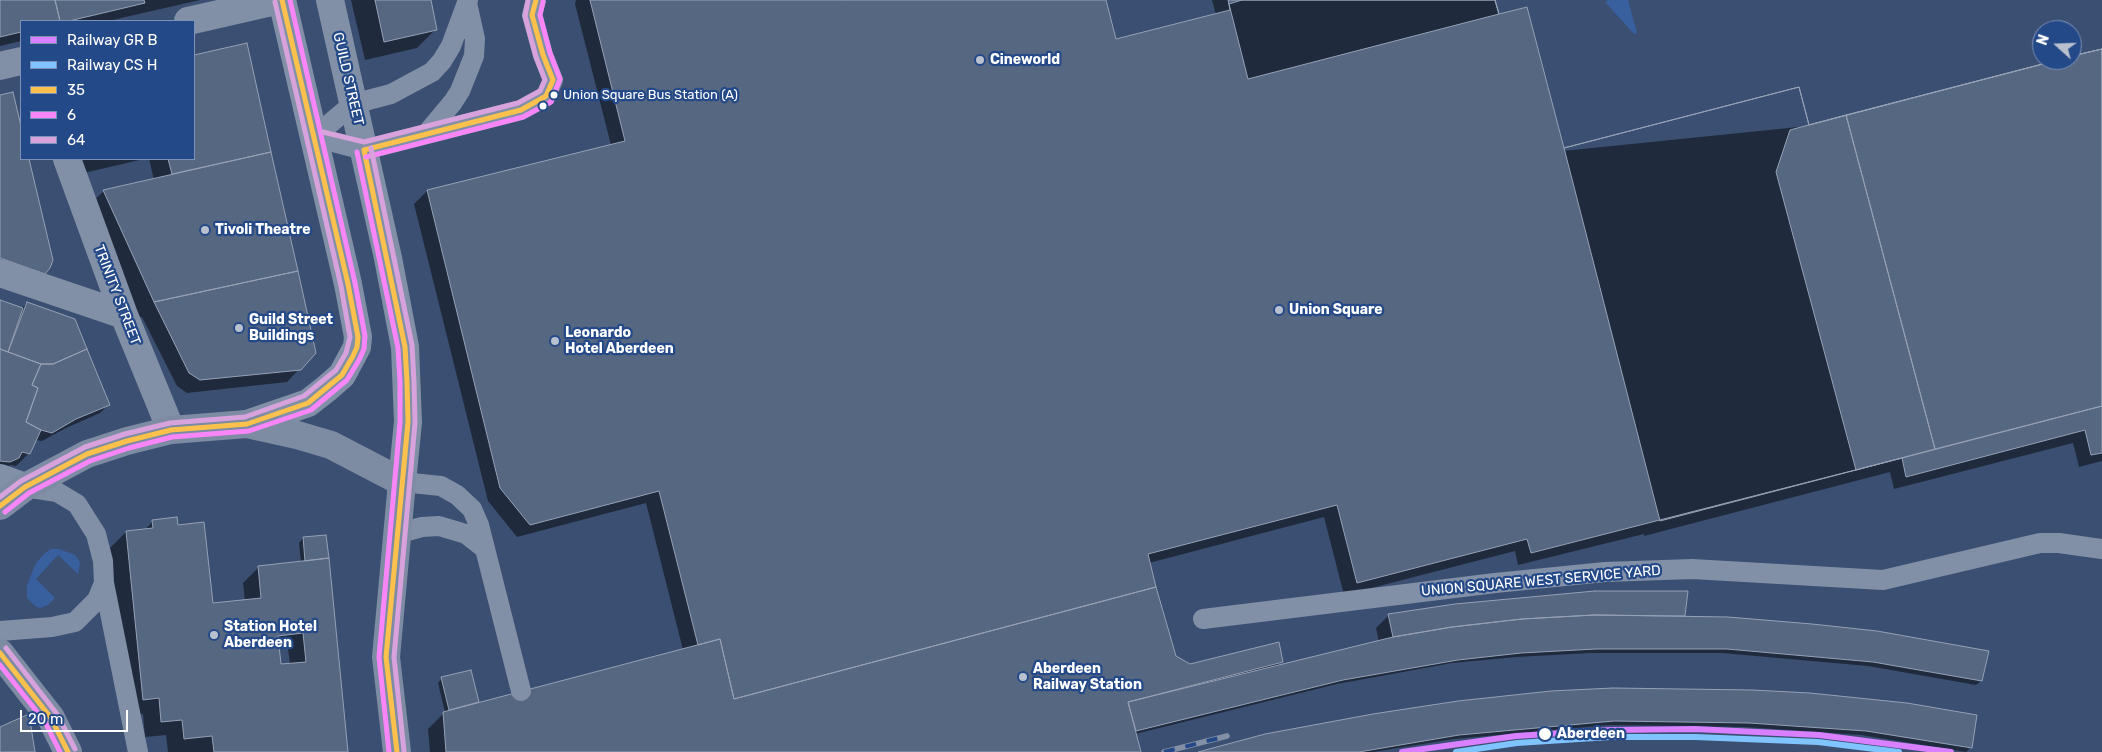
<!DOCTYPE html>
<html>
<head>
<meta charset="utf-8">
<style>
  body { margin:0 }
  #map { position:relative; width:2102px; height:752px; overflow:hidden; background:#3b4f72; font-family:Rubik,sans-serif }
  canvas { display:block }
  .legend { position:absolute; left:20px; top:20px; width:175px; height:140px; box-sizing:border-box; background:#244988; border:1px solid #7c92b8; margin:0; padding:6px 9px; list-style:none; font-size:15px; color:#fff }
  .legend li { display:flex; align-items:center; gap:10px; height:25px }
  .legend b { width:25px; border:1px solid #7c92b8 }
  .north { position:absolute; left:2032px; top:20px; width:50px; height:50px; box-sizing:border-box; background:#244988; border:1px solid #7c92b8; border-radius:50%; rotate:290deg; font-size:14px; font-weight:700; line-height:20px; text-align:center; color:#fff }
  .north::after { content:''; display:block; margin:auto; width:18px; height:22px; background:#bac1ce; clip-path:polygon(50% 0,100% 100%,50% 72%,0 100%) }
  .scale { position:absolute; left:20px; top:710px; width:108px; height:22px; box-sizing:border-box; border:2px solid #fff; border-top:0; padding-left:6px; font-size:15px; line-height:18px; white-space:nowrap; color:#fff; -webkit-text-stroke:4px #244988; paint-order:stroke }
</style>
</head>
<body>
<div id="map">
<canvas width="2102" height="752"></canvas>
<ul class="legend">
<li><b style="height:6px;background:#d880ff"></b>Railway GR B</li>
<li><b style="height:6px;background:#80c4ff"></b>Railway CS H</li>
<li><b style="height:6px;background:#fcc14c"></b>35</li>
<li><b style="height:6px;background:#f986f8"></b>6</li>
<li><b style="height:6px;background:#d8a2dc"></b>64</li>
</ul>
<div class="north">N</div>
<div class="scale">20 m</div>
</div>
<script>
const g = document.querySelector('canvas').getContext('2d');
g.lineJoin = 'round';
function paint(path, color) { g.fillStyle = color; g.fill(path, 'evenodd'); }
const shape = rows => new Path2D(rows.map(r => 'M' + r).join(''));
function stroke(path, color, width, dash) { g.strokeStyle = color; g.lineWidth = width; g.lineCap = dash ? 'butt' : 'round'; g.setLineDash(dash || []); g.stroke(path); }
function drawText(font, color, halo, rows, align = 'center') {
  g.font = font + ' Rubik,sans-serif'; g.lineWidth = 4.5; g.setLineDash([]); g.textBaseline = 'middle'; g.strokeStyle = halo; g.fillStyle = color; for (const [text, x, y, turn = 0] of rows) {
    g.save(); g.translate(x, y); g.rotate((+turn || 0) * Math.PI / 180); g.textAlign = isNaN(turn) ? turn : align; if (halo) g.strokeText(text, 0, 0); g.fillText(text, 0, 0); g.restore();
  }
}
paint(shape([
  [1608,0,1628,0,1637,33,1634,34,1605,2],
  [51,549,59,549,75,555,80,562,78,574,58,555,36,579,55,598,48,605,40,608,35,606,27,598,27,585,36,563,45,553]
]), '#385f9e');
paint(shape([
  [0,0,200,0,108,21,21,21,21,41,0,46],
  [351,0,432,0,430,2,436,29,417,48,365,60],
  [576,0,1105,0,1115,41,1216,15,1212,0,1494,0,1498,14,1563,151,1808,126,2063,60,2072,60,2072,58,2102,50,2102,461,2079,467,2073,443,1894,489,1890,472,1644,536,1644,534,1518,565,1515,551,1344,595,1324,517,1149,563,1175,657,1190,665,1282,661,1276,667,1379,642,1376,628,1389,615,1522,598,1595,592,1684,615,1682,618,1981,681,1976,685,1868,666,1722,653,1591,653,1516,657,1452,663,1337,684,1135,734,1140,752,430,752,428,729,445,712,438,683,442,678,470,672,478,704,683,650,646,503,517,537,488,501,414,204,427,191,611,145,575,4],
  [247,45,314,353,287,382,187,393,177,386,142,317,139,317,88,206,104,191,154,180,149,159,194,159,194,57],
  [13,94,21,131,21,159,28,159,52,260,0,279,0,97],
  [71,159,144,159,75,175],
  [0,301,21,309,27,303,109,404,100,413,66,428,42,441,35,440,29,453,16,466,10,465,0,472],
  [153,521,177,527,212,605,245,601,243,583,259,567,301,562,299,543,303,538,347,752,168,752,166,735,145,737,143,714,128,715,110,548,126,532,144,531],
  [288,648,290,665,279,666,278,649],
  [1613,689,1971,747,1966,752,1861,735,1744,727,1609,725,1454,739,1373,752,1203,752]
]), '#0007');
const building = shape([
  [0,0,55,0,60,21,21,21,21,32,0,37,0,0],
  [55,0,144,0,145,3,69,21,60,21,55,0],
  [375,0,431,0,437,30,384,42,375,0],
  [590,0,1106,0,1116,39,1230,10,1228,0,1495,0,1499,14,1527,7,1564,148,1799,87,1809,125,2058,60,2072,60,2072,56,2102,49,2102,453,2091,455,2085,430,1906,477,1902,458,1531,553,1527,539,1357,583,1337,505,1148,554,1156,587,734,699,720,639,698,645,659,491,530,525,500,488,427,190,625,141,590,0],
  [1242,0,1495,0,1499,14,1248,79,1229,4,1242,0],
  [247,43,271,152,172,174,168,159,194,159,194,55,247,43],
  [2102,49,2102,406,1660,521,1564,148,1799,87,1809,125,2058,60,2072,60,2072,56,2102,49],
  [2102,49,2102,406,1935,449,1846,115,2058,60,2072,60,2072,56,2102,49],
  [13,92,21,126,21,159,29,159,53,260,50,268,45,274,0,258,0,95,13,92],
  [1846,115,1935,449,1856,470,1776,172,1790,130,1846,115],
  [271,152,298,271,154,302,103,190,271,152],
  [298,271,316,353,301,370,200,380,189,373,154,302,298,271],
  [0,300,23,308,8,352,0,349,0,300],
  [27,302,75,319,87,349,53,364,41,364,8,352,27,302],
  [0,349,41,364,32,385,38,388,26,422,41,430,30,454,22,452,19,458,10,462,0,461,0,349],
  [87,349,110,405,76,419,52,433,41,430,26,422,38,388,32,385,41,364,53,364,87,349],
  [177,517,178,525,204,522,213,603,261,598,258,566,329,558,348,752,214,752,212,736,184,739,182,720,161,722,159,698,143,700,126,531,153,528,152,520,177,517],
  [303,633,306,662,281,664,278,636,303,633],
  [326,535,329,558,305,561,303,537,326,535],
  [1156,587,1176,656,1190,664,1279,642,1283,662,1128,702,1141,752,446,752,443,712,720,639,734,699,1156,587],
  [1595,591,1688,591,1685,616,1594,615,1522,619,1452,627,1393,637,1388,614,1455,604,1595,591],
  [1594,615,1728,617,1812,624,1877,631,1989,651,1982,681,1873,662,1727,649,1596,649,1521,653,1458,660,1343,680,1136,731,1128,702,1393,637,1452,627,1522,619,1594,615],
  [471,670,479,702,449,710,441,677,471,670],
  [1613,688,1752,690,1810,693,1907,703,1977,715,1972,748,1866,731,1749,723,1614,721,1459,735,1359,752,1198,752,1265,734,1373,714,1458,701,1551,691,1613,688],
  [29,714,35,752,0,752,0,727,29,714]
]);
paint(building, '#566782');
stroke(building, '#95a1b5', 1);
stroke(shape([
  [428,132,453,102,460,91,474,56,475,39,467,3],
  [314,137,364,150,521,110,546,96,553,80,543,55,532,15,536,0],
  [314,137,353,104,391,94,432,72,442,61,451,46,468,0],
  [402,482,441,486,457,495,472,509,479,525,521,691],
  [396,534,422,527,439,526,466,534,485,549],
  [104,583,138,752],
  [1203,619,1495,583,1605,572,1692,569,1883,580,2040,543,2059,543,2102,549],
  [0,631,52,627,75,622,97,600,104,583,103,561,96,534,77,504,57,492,25,487]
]), '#8290a7', 20);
stroke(shape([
  [188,21,280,0],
  [0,66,21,61],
  [67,159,124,315,171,430],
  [0,273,124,315],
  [0,478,25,487]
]), '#8290a7', 28);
stroke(shape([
  [330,0,388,258,405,347,408,422,402,482],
  [247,424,308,403,326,389,342,375,357,347,358,337,348,284,282,0]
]), '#8290a7', 28);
stroke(shape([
  [0,506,25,487,87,454,127,441,171,430,247,424,297,435,331,445,402,482,386,657,397,752],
  [0,653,51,718,68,752]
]), '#7d8ba3', 28);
const rail = shape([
  [1164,752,1227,736]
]);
stroke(rail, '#828fa5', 5.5);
stroke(rail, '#244988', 4, [11]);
stroke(shape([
  [364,150,405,347,407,382,408,422,386,657,397,752],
  [364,150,521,110,546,96,553,80,543,55,532,15,536,0],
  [0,506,25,487,87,454,127,441,171,430,247,424,308,403,342,375,353,356,357,347,358,337,348,284,282,0],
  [0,653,51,718,68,752]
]), '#fcc14c', 5);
stroke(shape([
  [357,152,398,348,400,382,400,422,379,657,389,752],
  [366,157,523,117,551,102,560,79,550,53,540,15,543,2],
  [5,512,29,493,90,461,129,448,172,437,249,431,311,410,347,380,359,360,364,349,365,336,355,283,290,0],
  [0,665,45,722,60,752]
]), '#f986f8', 5);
stroke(shape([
  [323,132,364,142,518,103,540,91,545,80,536,57,525,16,528,0],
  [371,148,412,345,414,382,415,423,394,657,404,751],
  [0,497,21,481,85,447,125,434,170,423,245,417,304,396,336,370,346,353,350,337,341,286,275,2],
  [6,648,57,714,75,749]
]), '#d8a2dc', 5);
stroke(shape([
  [1402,752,1516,736,1610,730,1695,729,1819,735,1951,752]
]), '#d880ff', 6);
stroke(shape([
  [1456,752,1517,743,1610,737,1695,737,1818,742,1899,752]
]), '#80c4ff', 6);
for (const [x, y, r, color] of [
  [980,60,5,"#bac1ce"],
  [554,95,4.5,"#fff"],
  [543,106,4.5,"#fff"],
  [205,230,5,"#bac1ce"],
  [1279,310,5,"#bac1ce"],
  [239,328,5,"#bac1ce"],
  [555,341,5,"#bac1ce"],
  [214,635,5,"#bac1ce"],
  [1023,677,5,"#bac1ce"],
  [1545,734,7,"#fff"]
]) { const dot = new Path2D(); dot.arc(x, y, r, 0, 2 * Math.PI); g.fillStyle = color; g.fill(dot); stroke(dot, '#244988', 2); }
drawText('13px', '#fff', '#244988', [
  ["Union Square Bus Station (A)",563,95]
], 'left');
drawText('bold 14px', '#fff', '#244988', [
  ["Cineworld",990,60],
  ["Tivoli Theatre",215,230],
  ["Union Square",1289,310],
  ["Guild Street",249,320],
  ["Buildings",249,336],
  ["Leonardo",565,333],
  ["Hotel Aberdeen",565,349],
  ["Station Hotel",224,627],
  ["Aberdeen",224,643],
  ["Aberdeen",1033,669],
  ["Railway Station",1033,685]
], 'left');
drawText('14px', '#fff', '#244988', [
  ["GUILD STREET",348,79,77],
  ["TRINITY STREET",117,295,69],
  ["UNION SQUARE WEST SERVICE YARD",1541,581,-5]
]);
drawText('bold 14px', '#fff', '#244988', [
  ["Aberdeen",1557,734]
], 'left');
</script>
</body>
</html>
